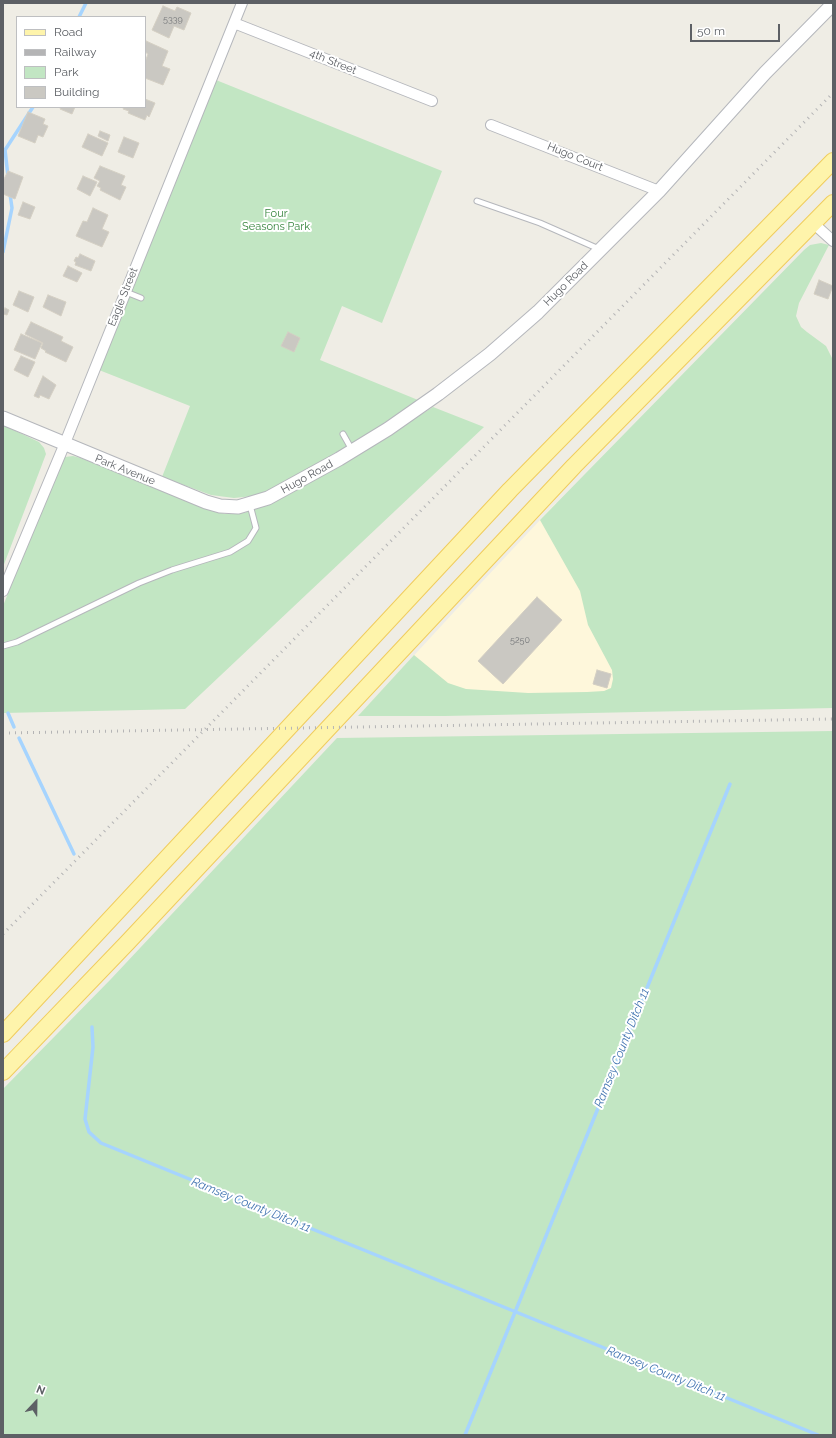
<!DOCTYPE html>
<html>
<head>
<meta charset="utf-8">
<style>
  body { margin:0 }
  #map { position:relative; width:836px; height:1438px; overflow:hidden; background:#efede5; font-family:Raleway,sans-serif }
  canvas { display:block }
  .frame { position:absolute; inset:0; border:4px solid #5d6065; pointer-events:none }
  .legend { position:absolute; left:16px; top:16px; width:130px; height:92px; box-sizing:border-box; background:#fff; border:1px solid #bebfc1; margin:0; padding:5px 7px; list-style:none; font-size:12px; color:#5d6065 }
  .legend li { display:flex; align-items:center; gap:8px; height:20px }
  .legend b { width:20px; border:1px solid #bebfc1 }
  .north { position:absolute; left:16px; top:1382px; width:40px; height:40px; -webkit-text-stroke:3px #fff; paint-order:stroke; rotate:22deg; font-size:11px; font-weight:700; line-height:16px; text-align:center; color:#5d6065 }
  .north::after { content:''; display:block; margin:auto; width:14px; height:18px; background:#5d6065; clip-path:polygon(50% 0,100% 100%,50% 72%,0 100%) }
  .scale { position:absolute; left:690px; top:24px; width:90px; height:18px; box-sizing:border-box; border:2px solid #5d6065; border-top:0; padding-left:5px; font-size:12px; line-height:14px; white-space:nowrap; color:#5d6065; -webkit-text-stroke:3px #fff; paint-order:stroke }
</style>
</head>
<body>
<div id="map">
<canvas width="836" height="1438"></canvas>
<div class="frame"></div>
<ul class="legend">
<li><b style="height:5px;background:#fef4ab"></b>Road</li>
<li><b style="height:5px;background:#b4b4b5"></b>Railway</li>
<li><b style="height:11px;background:#c2e6c3"></b>Park</li>
<li><b style="height:11px;background:#cac8c2"></b>Building</li>
</ul>
<div class="north">N</div>
<div class="scale">50 m</div>
</div>
<script>
const g = document.querySelector('canvas').getContext('2d');
g.lineJoin = 'round';
function paint(path, color) { g.fillStyle = color; g.fill(path, 'evenodd'); }
const shape = rows => new Path2D(rows.map(r => 'M' + r).join(''));
function stroke(path, color, width, dash) { g.strokeStyle = color; g.lineWidth = width; g.lineCap = dash ? 'butt' : 'round'; g.setLineDash(dash || []); g.stroke(path); }
function drawText(font, color, halo, rows, align = 'center') {
  g.font = font + ' Raleway,sans-serif'; g.lineWidth = 4; g.setLineDash([]); g.textBaseline = 'middle'; g.strokeStyle = halo; g.fillStyle = color; for (const [text, x, y, turn = 0] of rows) {
    g.save(); g.translate(x, y); g.rotate((+turn || 0) * Math.PI / 180); g.textAlign = isNaN(turn) ? turn : align; if (halo) g.strokeText(text, 0, 0); g.fillText(text, 0, 0); g.restore();
  }
}
paint(shape([
  [556,503,648,708,360,714,466,599]
]), '#fef7db');
paint(shape([
  [216,80,442,171,382,323,342,306,320,360,418,400,374,430,282,485,253,496,234,498,211,495,162,477,190,406,99,370],
  [821,243,829,245,799,303,796,316,801,327,807,332,826,346,833,360,833,708,445,716,358,716,414,655,448,683,466,689,528,693,587,692,604,691,611,688,613,679,612,670,588,625,580,591,540,520,804,250,810,245],
  [433,407,484,427,185,709,3,713,3,606,60,462,65,457,73,456,81,458,203,508,225,514,244,513,264,506,290,494,334,469],
  [3,425,39,442,44,448,46,454,3,567],
  [833,731,833,1435,3,1435,3,1089,110,980,337,738]
]), '#c2e6c3');
stroke(shape([
  [79,17,86,3],
  [8,176,5,150,33,107],
  [3,252,12,208,10,194],
  [8,713,14,727],
  [19,738,74,854],
  [92,1027,93,1047,85,1119,89,1132,101,1143,818,1435],
  [465,1435,730,784]
]), '#a6d4fe', 3.5);
const building = shape([
  [163,6,175,11,177,7,191,13,184,30,174,26,169,38,152,30,163,6],
  [146,41,168,51,162,66,170,69,163,85,145,78,145,62,148,54,145,52,146,41],
  [145,99,155,103,149,117,147,115,145,120,128,113,129,111,123,109,124,107,145,107,145,99],
  [61,107,75,107,72,114,60,109,61,107],
  [28,112,45,119,43,124,48,126,43,137,38,135,35,143,18,136,28,112],
  [100,131,110,135,108,141,98,136,100,131],
  [88,134,108,143,102,156,82,147,88,134],
  [124,137,139,143,133,158,118,152,124,137],
  [100,166,125,176,121,185,126,187,120,200,100,190,101,188,97,186,100,181,94,178,100,166],
  [8,171,23,177,15,199,3,194,3,181,8,171],
  [83,176,97,182,90,196,77,189,83,176],
  [23,202,35,207,30,219,18,215,23,202],
  [93,208,108,215,102,229,109,232,102,247,76,236,83,221,87,222,93,208],
  [80,254,95,261,91,271,75,265,76,262,74,261,76,257,78,258,80,254],
  [68,266,82,273,77,282,63,276,68,266],
  [819,280,833,286,828,299,814,294,819,280],
  [19,291,34,297,28,312,13,305,19,291],
  [48,295,66,302,61,316,43,307,48,295],
  [5,308,9,310,7,315,3,314,5,308],
  [31,322,63,337,61,341,73,347,66,362,45,352,46,351,41,348,43,343,25,334,31,322],
  [288,332,300,338,294,352,281,346,288,332],
  [21,334,42,343,35,359,14,350,21,334],
  [21,356,35,362,28,377,14,370,21,356],
  [43,376,56,385,49,399,40,395,39,398,34,396,43,376],
  [537,597,562,620,503,684,478,661,537,597],
  [597,670,611,674,607,688,593,684,597,670]
]);
paint(building, '#cac8c2');
stroke(building, '#d4cfc3', 1);
const service = shape([
  [477,201,540,223,599,249],
  [126,292,141,298],
  [343,434,352,450],
  [3,646,17,642,139,583,172,570,230,552,248,541,256,528,250,505]
]);
const minor = shape([
  [234,23,432,101],
  [491,125,659,191],
  [813,223,833,241],
  [3,591,63,448,242,3]
]);
const tertiary = shape([
  [3,418,206,502,220,506,238,507,268,498,339,459,388,429,438,394,490,354,538,312,659,191,765,73,833,4]
]);
const primary = shape([
  [3,1034,510,490,833,161],
  [3,1072,127,943,574,466,833,203]
]);
stroke(service, '#b5b7bc', 7);
stroke(minor, '#b5b7bc', 12);
stroke(tertiary, '#b5b7bc', 15);
stroke(primary, '#f0cc5d', 18);
stroke(service, '#fff', 5);
stroke(minor, '#fff', 10);
stroke(tertiary, '#fff', 13);
stroke(primary, '#fef4ab', 16);
stroke(shape([
  [3,733,833,719],
  [3,934,833,93]
]), '#b4b4b5', 3, [1, 5]);
drawText('9px', '#787a7c', null, [
  ["5339",173,19],
  ["5250",520,640]
]);
drawText('11px', '#5d6065', '#fff', [
  ["4th Street",333,62,22],
  ["Hugo Court",575,157,22],
  ["Hugo Road",566,284,-45],
  ["Eagle Street",123,297,-68],
  ["Park Avenue",125,470,22],
  ["Hugo Road",307,477,-29]
]);
drawText('11px', '#35843c', '#fff', [
  ["Four",276,214],
  ["Seasons Park",276,227]
]);
drawText('italic 12px', '#4274b1', '#fff', [
  ["Ramsey County Ditch 11",622,1048,-68],
  ["Ramsey County Ditch 11",251,1205,22],
  ["Ramsey County Ditch 11",666,1374,22]
]);
</script>
</body>
</html>
